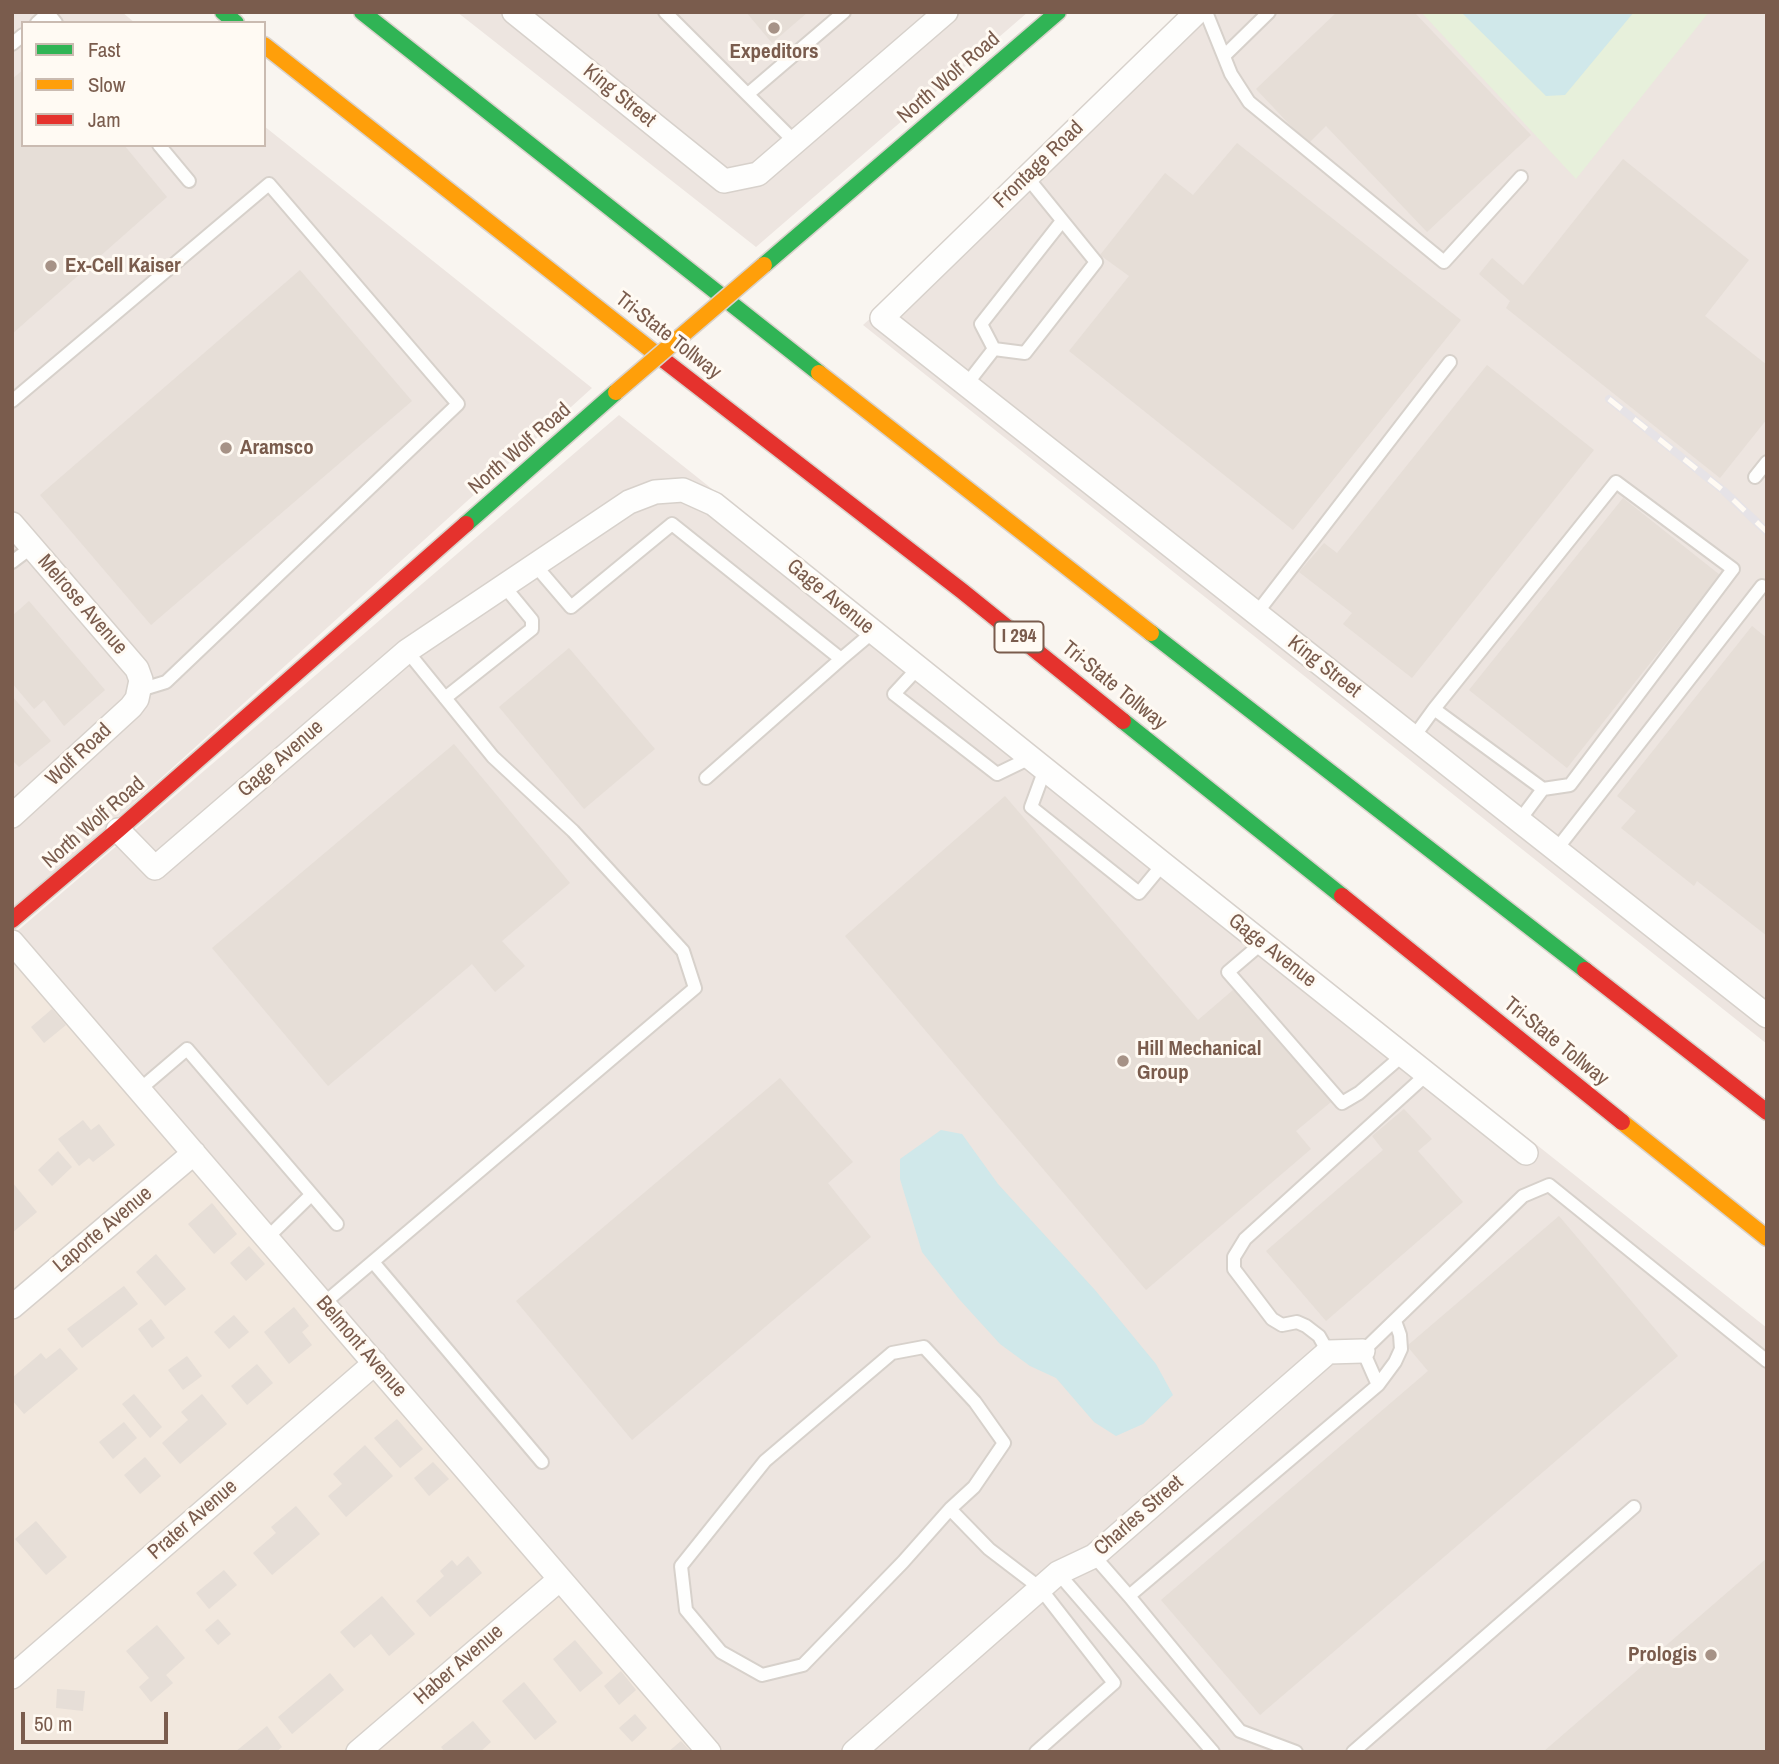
<!DOCTYPE html>
<html>
<head>
<meta charset="utf-8">
<style>
  body { margin:0 }
  #map { position:relative; width:1779px; height:1764px; overflow:hidden; background:#f9f5f0; font-family:"Archivo Narrow",sans-serif }
  canvas { display:block }
  .frame { position:absolute; inset:0; border:14px solid #7a5c4d; pointer-events:none }
  .legend { position:absolute; left:21px; top:21px; width:245px; height:126px; box-sizing:border-box; background:#fffaf3; border:2px solid #cabbb1; margin:0; padding:9px 12px; list-style:none; font-size:21px; color:#7a5c4d }
  .legend li { display:flex; align-items:center; gap:14px; height:35px }
  .legend b { width:35px; border:2px solid #cabbb1 }
  .scale { position:absolute; left:21px; top:1712px; width:147px; height:32px; box-sizing:border-box; border:4px solid #7a5c4d; border-top:0; padding-left:9px; font-size:21px; line-height:24px; white-space:nowrap; color:#7a5c4d; -webkit-text-stroke:5px #fffaf3; paint-order:stroke }
</style>
</head>
<body>
<div id="map">
<canvas width="1779" height="1764"></canvas>
<div class="frame"></div>
<ul class="legend">
<li><b style="height:9px;background:#30b455"></b>Fast</li>
<li><b style="height:9px;background:#ff9f0a"></b>Slow</li>
<li><b style="height:9px;background:#e5322d"></b>Jam</li>
</ul>
<div class="scale">50 m</div>
</div>
<script>
const g = document.querySelector('canvas').getContext('2d');
g.lineJoin = 'round';
function paint(path, color) { g.fillStyle = color; g.fill(path, 'evenodd'); }
const shape = rows => new Path2D(rows.map(r => 'M' + r).join(''));
function stroke(path, color, width, dash) { g.strokeStyle = color; g.lineWidth = width; g.lineCap = dash ? 'butt' : 'round'; g.setLineDash(dash || []); g.stroke(path); }
function drawText(font, color, halo, rows, align = 'center') {
  g.font = font + ' "Archivo Narrow",sans-serif'; g.lineWidth = 6; g.setLineDash([]); g.textBaseline = 'middle'; g.strokeStyle = halo; g.fillStyle = color; for (const [text, x, y, turn = 0] of rows) {
    g.save(); g.translate(x, y); g.rotate((+turn || 0) * Math.PI / 180); g.textAlign = isNaN(turn) ? turn : align; if (halo) g.strokeText(text, 0, 0); g.fillText(text, 0, 0); g.restore();
  }
}
paint(shape([
  [12,953,702,1752,12,1752]
]), '#f2e8de');
paint(shape([
  [12,12,122,12,135,23,23,23,23,145,264,145,264,126,592,388,12,913],
  [457,12,1028,12,756,247],
  [1207,12,1767,12,1767,1044,863,325],
  [619,415,1767,1328,1767,1752,723,1752,15,933]
]), '#ede5e0');
paint(shape([
  [1421,12,1709,12,1576,179]
]), '#e7f0db');
paint(shape([
  [1461,12,1634,12,1565,95,1546,96],
  [941,1130,962,1134,998,1184,1095,1290,1156,1364,1173,1395,1143,1424,1116,1436,1094,1422,1056,1378,1030,1366,1000,1344,959,1299,922,1252,900,1179,900,1159]
]), '#d0e8ea');
paint(shape([
  [746,12,808,12,772,43],
  [1337,12,1414,12,1531,135,1427,232,1326,126,1308,144,1256,89],
  [23,70,23,145,124,145,167,197,12,334,12,79],
  [1237,143,1461,320,1293,530,1069,351,1129,276,1100,255,1165,173,1193,195],
  [1623,159,1749,260,1705,316,1767,365,1767,419,1720,478,1506,308,1510,301,1479,274,1492,258,1523,285],
  [300,270,412,401,151,625,40,495],
  [1487,365,1594,450,1412,678,1343,624,1352,613,1299,572,1324,543,1337,553],
  [1623,498,1720,575,1567,768,1469,690],
  [29,601,105,690,64,726,44,700,34,709,12,683,12,616],
  [1752,626,1767,638,1767,936,1697,881,1694,886,1621,828,1636,811,1617,796],
  [569,648,655,749,584,809,499,707],
  [12,696,51,741,19,767,12,760],
  [454,744,570,883,502,941,525,966,495,992,472,964,328,1086,212,948],
  [1005,796,1198,1020,1233,990,1331,1102,1296,1131,1311,1149,1146,1290,845,936],
  [52,1009,66,1025,44,1043,31,1027],
  [780,1078,853,1162,828,1183,871,1237,632,1440,516,1301],
  [1404,1109,1432,1139,1418,1151,1463,1202,1326,1321,1266,1251,1383,1150,1372,1136],
  [83,1120,91,1130,99,1124,115,1145,93,1162,89,1158,79,1166,58,1139],
  [58,1151,72,1167,52,1186,38,1170],
  [12,1182,37,1212,12,1233],
  [212,1203,237,1234,214,1254,188,1224],
  [1559,1216,1678,1356,1260,1715,1161,1600,1428,1371,1407,1346],
  [249,1246,265,1264,246,1281,230,1263],
  [156,1254,186,1289,165,1306,136,1272],
  [124,1286,138,1304,82,1348,67,1329],
  [294,1307,309,1326,302,1332,312,1345,289,1364,264,1332],
  [234,1315,249,1332,229,1349,214,1332],
  [151,1319,165,1338,152,1348,138,1329],
  [60,1348,78,1369,24,1414,12,1400,12,1378,41,1353,46,1359],
  [187,1356,202,1376,183,1390,168,1370],
  [257,1364,273,1383,247,1405,231,1386],
  [134,1394,162,1427,150,1438,122,1404],
  [202,1394,227,1424,180,1464,162,1443,188,1420,181,1412],
  [397,1419,423,1449,400,1468,374,1438],
  [124,1422,137,1438,113,1459,99,1442],
  [365,1445,393,1476,346,1517,328,1496,342,1484,333,1474],
  [145,1457,161,1476,140,1494,124,1475],
  [433,1462,449,1479,429,1496,414,1478],
  [296,1506,320,1534,272,1575,253,1553,276,1533,271,1527],
  [36,1521,67,1557,46,1575,15,1539],
  [468,1556,482,1573,430,1617,416,1601,444,1576,440,1571,452,1560,457,1566],
  [1767,1558,1767,1752,1543,1752],
  [224,1570,237,1585,209,1609,196,1593],
  [382,1596,415,1634,389,1656,371,1634,354,1648,340,1632],
  [218,1619,231,1634,218,1645,205,1630],
  [157,1625,185,1658,166,1675,173,1683,151,1702,139,1687,149,1678,126,1651],
  [575,1640,603,1673,580,1692,553,1659],
  [621,1671,636,1690,619,1705,604,1686],
  [330,1673,344,1690,292,1734,278,1717],
  [524,1682,557,1722,535,1740,502,1701],
  [57,1689,85,1691,83,1711,56,1708],
  [635,1714,647,1728,632,1742,619,1728],
  [473,1721,491,1742,480,1752,445,1752,441,1747],
  [267,1726,282,1747,276,1752,235,1752],
  [681,1741,691,1752,668,1752]
]), '#e6ded7');
const lane = shape([
  [665,12,795,142],
  [1206,12,1231,74,1249,102,1444,262,1521,177],
  [37,23,48,13,56,23],
  [12,44,23,35],
  [1224,56,1269,12],
  [748,94,844,12],
  [159,145,189,181],
  [994,349,1025,353,1096,262,1027,177],
  [994,349,981,324,1062,221],
  [966,385,994,349],
  [12,401,269,184,458,404,166,682,140,690],
  [1755,477,1767,462],
  [12,562,32,547],
  [535,565,571,607,672,524,841,659,873,632],
  [1256,614,1450,362],
  [918,668,894,694,997,774,1030,758],
  [445,698,532,629,532,620,504,586],
  [1434,709,1616,482,1733,569,1570,785,1543,789],
  [1413,738,1434,709,1543,789,1519,821],
  [1045,769,1031,807,1139,893,1163,864],
  [706,778,841,659],
  [1556,850,1762,586],
  [1262,943,1228,972,1342,1103,1359,1093,1403,1055],
  [139,1090,187,1049,337,1224],
  [267,1238,311,1195],
  [373,1262,542,1462],
  [323,1304,695,988,683,951,573,831,493,757,407,651],
  [1328,1352,1319,1336,1306,1326,1297,1322,1282,1325,1272,1319,1234,1269,1234,1257,1245,1239,1427,1074],
  [1378,1385,1395,1362,1401,1349,1400,1335,1395,1321],
  [950,1509,974,1487,1004,1443,975,1402,924,1347,892,1353,765,1461,681,1566,686,1610,721,1652,762,1675,803,1665,903,1562,950,1509,989,1549,1040,1588,1114,1683,1036,1752],
  [1094,1556,1129,1596,1240,1731,1296,1752],
  [1058,1573,1213,1752],
  [1129,1596,1378,1385,1363,1351,1523,1196,1549,1185,1767,1361],
  [1353,1752,1634,1507]
]);
const street = shape([
  [514,12,724,181,758,174,946,12],
  [1197,12,882,318,1767,1016],
  [12,524,137,669,141,680,137,699,131,707,12,816],
  [118,830,155,868,407,651,629,502,655,492,683,490,714,504,1163,864,1526,1153],
  [12,942,709,1752],
  [12,1307,194,1153],
  [12,1677,375,1363],
  [358,1752,560,1579],
  [854,1752,1058,1573,1094,1556,1328,1352,1363,1351]
]);
const fast = shape([
  [223,12,236,23],
  [362,12,819,373],
  [764,265,1058,12],
  [466,524,616,392],
  [1151,633,1585,970],
  [1123,721,1342,896]
]);
const slow = shape([
  [264,45,665,361],
  [819,373,1151,633],
  [1622,1122,1767,1238]
]);
const jam = shape([
  [665,361,962,591,1123,721],
  [1342,896,1622,1122],
  [12,920,118,830,466,524],
  [1585,970,1767,1112]
]);
stroke(lane, '#d7d1cb', 16);
stroke(street, '#d7d1cb', 26);
stroke(fast, '#d9d2cb', 19);
stroke(slow, '#d9d2cb', 19);
stroke(jam, '#d9d2cb', 19);
stroke(lane, '#fefefd', 12);
stroke(street, '#fefefd', 23);
stroke(fast, '#30b455', 16);
stroke(slow, '#ff9f0a', 16);
stroke(jam, '#e5322d', 16);
const rail = shape([
  [1609,399,1724,491,1767,532]
]);
stroke(rail, '#e6e3e7', 8);
stroke(rail, '#fffaf3', 5, [16]);
const slowBridge = shape([
  [616,392,764,265]
]);
stroke(slowBridge, '#d9d2cb', 19, []);
stroke(slowBridge, '#ff9f0a', 16);
for (const [x, y, r, color] of [
  [774,28,7,"#a69286"],
  [51,266,7,"#a69286"],
  [226,448,7,"#a69286"],
  [1123,1061,7,"#a69286"],
  [1711,1655,7,"#a69286"]
]) { const dot = new Path2D(); dot.arc(x, y, r, 0, 2 * Math.PI); g.fillStyle = color; g.fill(dot); stroke(dot, '#fffaf3', 2.5); }
for (const [x, y, w] of [
  [1019,637,49]
]) { const box = new Path2D(); box.roundRect(x - w / 2, y - 15.5, w, 31, 5); g.fillStyle = '#fffaf3'; g.fill(box); stroke(box, '#7a5c4d', 2); }
drawText('bold 19px', '#7a5c4d', null, [
  ["I 294",1019,637]
]);
drawText('bold 21px', '#7a5c4d', '#fffaf3', [
  ["Expeditors",774,52,"center"],
  ["Ex-Cell Kaiser",65,266],
  ["Aramsco",240,448],
  ["Hill Mechanical",1137,1049],
  ["Group",1137,1073],
  ["Prologis",1697,1655,"right"]
], 'left');
drawText('21px', '#7a5c4d', '#fffaf3', [
  ["North Wolf Road",949,78,-41],
  ["King Street",619,96,39],
  ["Frontage Road",1039,165,-44],
  ["Tri-State Tollway",668,336,38],
  ["North Wolf Road",520,449,-41],
  ["Gage Avenue",830,597,39],
  ["Melrose Avenue",82,605,49],
  ["King Street",1324,667,38],
  ["Tri-State Tollway",1114,686,39],
  ["Wolf Road",79,755,-43],
  ["Gage Avenue",281,759,-41],
  ["North Wolf Road",94,823,-41],
  ["Gage Avenue",1272,951,38],
  ["Tri-State Tollway",1556,1042,39],
  ["Laporte Avenue",103,1230,-40],
  ["Belmont Avenue",361,1347,49],
  ["Charles Street",1139,1516,-41],
  ["Prater Avenue",193,1520,-41],
  ["Haber Avenue",459,1665,-41]
]);
</script>
</body>
</html>
